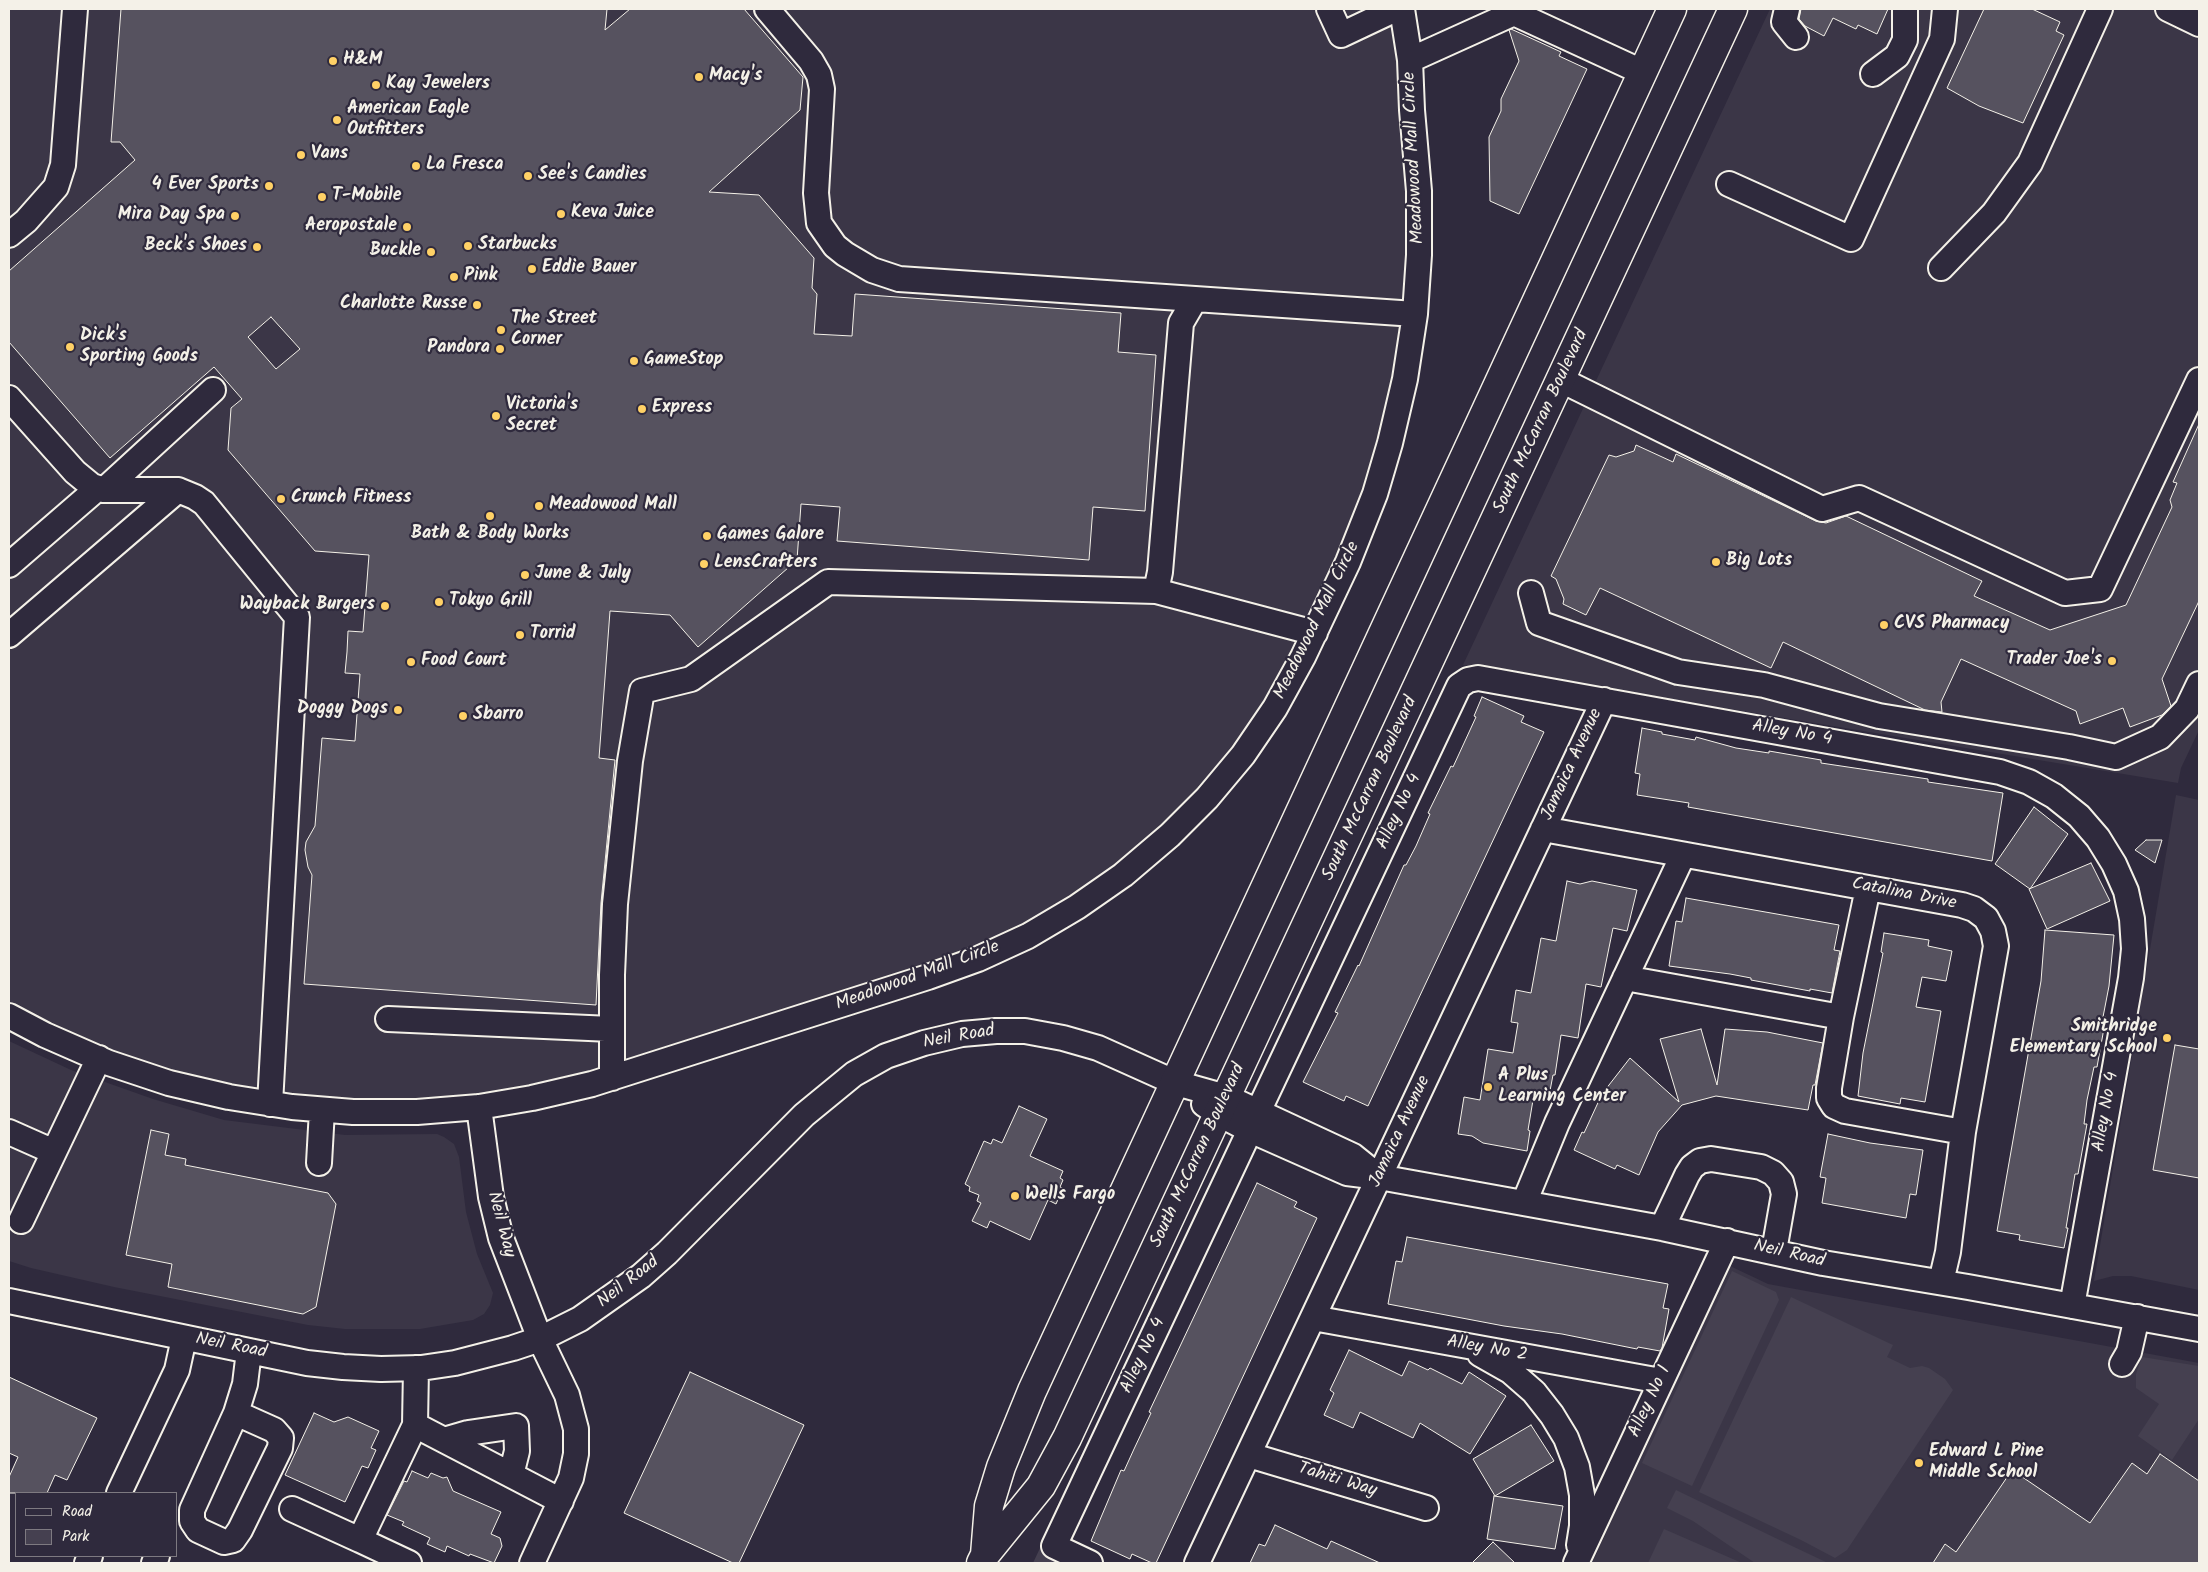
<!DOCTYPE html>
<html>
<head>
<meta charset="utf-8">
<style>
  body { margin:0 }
  #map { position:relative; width:2208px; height:1572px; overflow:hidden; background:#2f2a3d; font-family:Kalam,sans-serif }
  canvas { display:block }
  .frame { position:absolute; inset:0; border:10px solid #f4f1e8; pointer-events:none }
  .legend { position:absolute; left:15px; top:1492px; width:162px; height:65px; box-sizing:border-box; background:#2f2a3d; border:1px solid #7e7a81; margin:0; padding:6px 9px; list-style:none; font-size:15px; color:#f4f1e8 }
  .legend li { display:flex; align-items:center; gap:10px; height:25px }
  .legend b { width:25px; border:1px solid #7e7a81 }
</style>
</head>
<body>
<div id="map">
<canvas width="2208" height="1572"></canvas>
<div class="frame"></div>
<ul class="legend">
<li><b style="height:6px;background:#2f2a3d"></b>Road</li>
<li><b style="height:14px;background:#454050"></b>Park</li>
</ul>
</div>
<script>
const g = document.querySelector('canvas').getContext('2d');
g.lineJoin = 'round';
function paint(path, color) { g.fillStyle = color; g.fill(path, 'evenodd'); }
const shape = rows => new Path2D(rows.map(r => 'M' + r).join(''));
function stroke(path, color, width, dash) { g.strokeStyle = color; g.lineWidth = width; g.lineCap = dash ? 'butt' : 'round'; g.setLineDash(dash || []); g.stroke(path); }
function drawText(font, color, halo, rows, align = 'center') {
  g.font = font + ' Kalam,sans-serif'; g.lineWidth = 4.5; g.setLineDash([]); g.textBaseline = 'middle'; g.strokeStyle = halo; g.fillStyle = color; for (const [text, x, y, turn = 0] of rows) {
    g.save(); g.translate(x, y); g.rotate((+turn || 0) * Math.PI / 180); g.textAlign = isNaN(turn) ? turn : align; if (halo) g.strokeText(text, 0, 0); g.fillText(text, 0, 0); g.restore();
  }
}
paint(shape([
  [9,9,1386,9,1394,41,1408,132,1416,218,1404,345,1369,488,1328,598,1257,729,1131,861,1036,921,958,959,605,1074,482,1096,346,1102,275,1099,190,1080,103,1052,9,1005],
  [1770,9,2199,9,2199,730,2181,768,2178,783,1463,665],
  [2176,795,2199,800,2199,1290,2131,1276,2113,1276,2094,1281],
  [9,1041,71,1070,153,1099,224,1120,345,1135,437,1134,444,1137,454,1144,459,1157,466,1212,477,1254,493,1293,490,1305,484,1314,473,1320,420,1329,345,1329,308,1325,114,1287,31,1268,9,1261],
  [1730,1266,1768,1284,2199,1363,2199,1563,1592,1563]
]), '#3b3647');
paint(shape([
  [1732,1271,1776,1292,1779,1300,1692,1486,1642,1463],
  [1791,1297,1893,1345,1887,1357,1910,1368,1922,1366,1929,1368,1945,1379,1953,1390,1847,1550,1835,1558,1801,1540,1699,1492],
  [2142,1357,2199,1366,2199,1419,2172,1460,2138,1436,2159,1404,2136,1388,2136,1374],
  [1676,1490,1792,1546,1828,1563,1755,1563,1693,1521,1667,1508],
  [1664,1529,1742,1563,1648,1563],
  [1041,1546,1076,1563,1033,1563]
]), '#454050');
const building = shape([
  [121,9,607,9,605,30,630,9,744,9,803,77,800,110,709,192,759,195,814,258,812,288,817,294,814,334,852,336,855,294,1121,313,1118,352,1156,355,1145,511,1093,507,1089,560,837,541,840,507,801,504,797,560,698,647,670,615,610,611,599,758,615,760,601,903,596,1005,304,984,312,875,308,867,305,850,306,842,315,826,322,738,355,741,360,674,345,673,347,652,348,631,363,632,369,555,315,551,228,450,231,408,242,399,214,367,110,458,9,342,9,271,135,160,120,142,111,142,121,9],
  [271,317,300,349,276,369,248,337,271,317],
  [1801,9,1888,9,1877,34,1858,25,1856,29,1833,18,1824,36,1805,26,1799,19,1801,9],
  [1984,9,2032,9,2060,22,2056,31,2064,35,2023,123,1979,106,1947,88,1984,9],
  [1511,29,1561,52,1559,56,1587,69,1519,214,1490,201,1489,137,1501,111,1501,99,1519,61,1509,30,1511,29],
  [2199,424,2199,601,2162,679,2171,706,2162,715,2130,727,2123,708,2080,724,2076,711,1961,659,1941,702,1942,712,1925,710,1783,642,1771,668,1600,588,1586,615,1563,604,1564,599,1556,579,1551,576,1609,455,1616,457,1634,451,1636,445,1673,462,1676,454,1816,521,1826,523,1846,516,1982,581,1974,596,2050,630,2126,605,2172,507,2170,500,2177,483,2173,482,2199,424],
  [1482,697,1524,716,1521,722,1544,732,1368,1106,1346,1096,1344,1101,1303,1082,1338,1013,1335,1012,1358,965,1359,966,1404,865,1406,865,1416,846,1430,814,1428,813,1451,766,1453,767,1476,717,1474,716,1482,697],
  [1642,728,1662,732,1662,734,1695,740,1696,737,1736,748,1769,753,1769,751,1821,760,1821,763,1928,779,1928,782,2003,793,1992,861,1688,807,1689,803,1637,795,1640,774,1635,773,1642,728],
  [2034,807,2068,834,2030,889,1995,864,2034,807],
  [2146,840,2162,840,2155,863,2135,850,2146,840],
  [2091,863,2110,901,2047,929,2029,889,2091,863],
  [1567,881,1580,884,1592,881,1637,890,1627,931,1613,928,1601,987,1586,984,1578,1038,1561,1035,1555,1075,1553,1075,1549,1096,1534,1094,1528,1130,1530,1131,1527,1151,1483,1143,1472,1136,1458,1134,1464,1097,1480,1100,1488,1049,1513,1053,1518,1023,1511,1022,1516,990,1531,993,1541,938,1556,941,1567,881],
  [1686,898,1839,925,1834,950,1840,951,1832,993,1810,989,1810,991,1751,980,1751,978,1730,974,1669,966,1676,921,1682,922,1686,898],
  [2045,930,2114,935,2109,986,2103,1017,2106,1017,2097,1067,2094,1067,2087,1100,2084,1124,2087,1124,2078,1174,2075,1174,2066,1228,2068,1228,2064,1248,2019,1240,2020,1235,1997,1231,2041,981,2045,930],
  [1884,933,1929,940,1928,946,1952,951,1946,981,1922,977,1916,1007,1941,1011,1925,1102,1901,1098,1900,1104,1858,1096,1863,1053,1883,953,1881,952,1884,933],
  [1701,1029,1717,1085,1725,1029,1767,1032,1823,1043,1815,1085,1813,1085,1808,1110,1716,1096,1682,1105,1658,1132,1639,1175,1617,1165,1615,1169,1574,1150,1582,1132,1584,1133,1602,1094,1630,1058,1679,1102,1660,1039,1701,1029],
  [2175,1045,2199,1049,2199,1178,2153,1170,2175,1045],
  [1019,1106,1047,1119,1030,1156,1063,1171,1060,1178,1063,1180,1060,1187,1063,1188,1056,1204,1048,1200,1030,1240,990,1221,987,1228,972,1221,981,1203,977,1201,979,1195,969,1191,970,1187,965,1184,984,1141,991,1144,993,1139,1002,1143,1019,1106],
  [151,1130,169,1134,165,1155,186,1159,185,1165,328,1193,336,1204,316,1307,303,1314,168,1287,172,1264,126,1255,151,1130],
  [1828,1134,1870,1143,1923,1150,1916,1195,1910,1194,1906,1218,1822,1203,1826,1178,1820,1177,1828,1134],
  [1257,1183,1297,1202,1294,1207,1317,1218,1156,1563,1152,1563,1132,1554,1130,1559,1091,1541,1121,1470,1124,1471,1134,1449,1151,1413,1149,1412,1257,1183],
  [1407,1237,1668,1284,1663,1308,1669,1309,1662,1348,1660,1351,1638,1347,1637,1349,1562,1334,1504,1326,1388,1304,1396,1261,1402,1262,1407,1237],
  [1349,1350,1402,1376,1409,1361,1428,1370,1430,1368,1462,1384,1469,1372,1506,1396,1470,1454,1420,1423,1413,1438,1360,1412,1353,1428,1324,1415,1334,1393,1330,1390,1349,1350],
  [690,1372,804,1425,739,1563,733,1563,624,1513,690,1372],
  [9,1377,97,1418,67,1480,55,1475,47,1493,9,1493,9,1477,18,1457,9,1453,9,1377],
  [314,1413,334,1422,348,1417,379,1431,371,1448,376,1450,368,1468,362,1466,345,1502,285,1475,314,1413],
  [1531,1425,1554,1461,1495,1496,1473,1459,1531,1425],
  [2160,1454,2199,1481,2199,1563,1933,1563,1945,1544,1956,1552,2012,1470,2090,1523,2132,1463,2147,1474,2160,1454],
  [412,1471,428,1478,431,1473,443,1478,447,1477,453,1491,501,1512,491,1534,500,1538,502,1546,494,1563,470,1554,469,1556,447,1546,445,1552,427,1544,430,1538,402,1525,404,1522,387,1515,404,1481,407,1482,412,1471],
  [1494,1496,1563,1506,1555,1549,1487,1539,1494,1496],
  [1275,1525,1327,1549,1331,1541,1380,1563,1250,1563,1259,1544,1265,1546,1275,1525],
  [1493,1542,1515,1563,1472,1563,1493,1542]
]);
paint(building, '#56525f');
stroke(building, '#f4f1e8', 1);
const minor = shape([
  [1329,9,1341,35,1396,9],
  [1787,9,1784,22,1796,37],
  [2168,9,2199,24],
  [1410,60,1514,13,1642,72],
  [1873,74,1897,56,1905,40,1905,9],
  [1729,184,1851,239,1942,39,1945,9],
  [9,235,26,221,56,187,63,165,75,9],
  [1941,268,1994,213,2030,163,2100,9],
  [1195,299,1415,314],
  [1561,380,1822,509,1859,498,2065,593,2100,589,2199,380],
  [9,398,75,472,92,486,104,490,178,490,195,497,204,503,297,617,270,1104],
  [104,490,213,390],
  [9,565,98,488],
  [1156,591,1315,633],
  [1531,593,1539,623,1678,672,1764,685,1879,716,2069,747,2116,757,2160,737,2187,709,2199,684],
  [9,635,178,490],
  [1543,829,1962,905,1974,909,1986,918,1993,931,1996,946,1963,1132,1948,1252,1941,1282],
  [1868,888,1841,1017,1829,1088,1829,1098,1834,1106,1845,1111,1963,1132],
  [1625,978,1841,1017],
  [9,1016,45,1035,109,1063,169,1083,229,1097,292,1107,353,1112,417,1112,479,1107,532,1098,592,1084,928,977,978,959,1028,936,1077,907,1123,875,1170,835,1207,798,1243,755,1275,708,1303,657,1348,562,1375,494,1390,443,1405,379,1415,314,1419,255,1419,191,1412,110,1410,60,1402,9],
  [388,1019,611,1029],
  [612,1078,612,975,615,904,630,761,642,691,691,679,828,582,1156,591,1160,572,1181,323,1195,299,899,279,872,270,845,254,835,246,819,223,816,193,822,89,819,75,811,61,767,9],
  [1204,1104,1219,1114,1250,1130,1347,1173,1379,1177,1662,1228,1823,1263,1968,1287,2199,1329],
  [479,1107,491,1197,501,1238,540,1339,567,1395,576,1429,576,1454,571,1478,532,1563],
  [1258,1112,1459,686,1468,680,1478,678,2000,772,2029,782,2054,796,2079,816,2098,838,2114,864,2126,891,2132,919,2134,949,2131,978,2072,1306],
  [9,1132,54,1152],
  [319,1163,322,1110],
  [1524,1203,1557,1123,1683,855],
  [21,1221,99,1058],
  [1662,1228,1687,1175,1692,1167,1700,1161,1711,1159,1761,1167,1773,1173,1781,1182,1784,1194,1774,1251],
  [9,1301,307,1363,343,1367,381,1369,421,1368,455,1363,513,1348,540,1339,580,1319,641,1276,667,1253,804,1115,854,1074,886,1056,924,1043,962,1034,996,1031,1025,1031,1063,1038,1098,1048,1176,1083,1226,1097,1353,1156,1379,1177],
  [1313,1318,1661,1381],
  [1480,1354,1510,1371,1534,1392,1552,1415,1566,1438,1577,1467,1582,1495,1582,1526,1579,1545],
  [2122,1364,2129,1352,2137,1317],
  [416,1368,415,1425,561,1501],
  [236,1413,274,1430,281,1438,280,1448,240,1530,233,1540,224,1542,198,1530,192,1521,192,1510,236,1413,245,1384,249,1351],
  [444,1440,468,1433,516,1426,517,1451,511,1475],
  [1249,1455,1426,1508],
  [119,1493,177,1370,184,1338],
  [292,1509,360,1540,415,1425],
  [360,1540,409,1563],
  [87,1563,90,1556],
  [154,1563,157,1556],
  [1090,1563,1054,1546,1250,1130],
  [1197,1563,1604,700],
  [1576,1563,1727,1241]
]);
const major = shape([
  [985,1555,989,1506,1001,1467,1032,1391,1672,9],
  [981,1563,985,1555,1041,1486,1067,1438,1733,9]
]);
stroke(minor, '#f4f1e8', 28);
stroke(major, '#f4f1e8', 31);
stroke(minor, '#2f2a3d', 24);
stroke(major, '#2f2a3d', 28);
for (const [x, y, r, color] of [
  [333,61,5,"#ffd166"],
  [699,77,5,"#ffd166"],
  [376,85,5,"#ffd166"],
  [337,120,5,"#ffd166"],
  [301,155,5,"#ffd166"],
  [416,166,5,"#ffd166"],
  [528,176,5,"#ffd166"],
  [269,186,5,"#ffd166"],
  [322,197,5,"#ffd166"],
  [561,214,5,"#ffd166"],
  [235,216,5,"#ffd166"],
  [407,227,5,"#ffd166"],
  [468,246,5,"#ffd166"],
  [257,247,5,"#ffd166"],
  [431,252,5,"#ffd166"],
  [532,269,5,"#ffd166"],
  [454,277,5,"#ffd166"],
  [477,305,5,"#ffd166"],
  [501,330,5,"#ffd166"],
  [70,347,5,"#ffd166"],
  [500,349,5,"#ffd166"],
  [634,361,5,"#ffd166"],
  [642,409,5,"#ffd166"],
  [496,416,5,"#ffd166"],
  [281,499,5,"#ffd166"],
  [539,506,5,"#ffd166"],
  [490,516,5,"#ffd166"],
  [707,536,5,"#ffd166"],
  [1716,562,5,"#ffd166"],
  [704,564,5,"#ffd166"],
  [525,575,5,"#ffd166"],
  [439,602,5,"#ffd166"],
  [385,606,5,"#ffd166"],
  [1884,625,5,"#ffd166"],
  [520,635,5,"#ffd166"],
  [2112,661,5,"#ffd166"],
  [411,662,5,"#ffd166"],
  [398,710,5,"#ffd166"],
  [463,716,5,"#ffd166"],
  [2167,1038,5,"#ffd166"],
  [1488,1087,5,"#ffd166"],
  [1015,1196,5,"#ffd166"],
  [1919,1463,5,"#ffd166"]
]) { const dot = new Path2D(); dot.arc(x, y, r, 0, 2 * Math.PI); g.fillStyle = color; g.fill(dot); stroke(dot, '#2f2a3d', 2); }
drawText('bold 18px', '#f4f1e8', '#2f2a3d', [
  ["H&M",343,61],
  ["Macy's",709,77],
  ["Kay Jewelers",386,85],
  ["American Eagle",347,110],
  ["Outfitters",347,131],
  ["Vans",311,155],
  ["La Fresca",426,166],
  ["See's Candies",538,176],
  ["4 Ever Sports",259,186,"right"],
  ["T-Mobile",332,197],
  ["Keva Juice",571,214],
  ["Mira Day Spa",225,216,"right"],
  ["Aeropostale",397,227,"right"],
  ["Starbucks",478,246],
  ["Beck's Shoes",247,247,"right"],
  ["Buckle",421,252,"right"],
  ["Eddie Bauer",542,269],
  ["Pink",464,277],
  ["Charlotte Russe",467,305,"right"],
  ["The Street",511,320],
  ["Corner",511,341],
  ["Dick's",80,337],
  ["Sporting Goods",80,358],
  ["Pandora",490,349,"right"],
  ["GameStop",644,361],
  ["Victoria's",506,406],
  ["Secret",506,427],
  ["Express",652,409],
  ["Crunch Fitness",291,499],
  ["Meadowood Mall",549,506],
  ["Bath & Body Works",490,535,"center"],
  ["Games Galore",717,536],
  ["Big Lots",1726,562],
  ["LensCrafters",714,564],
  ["June & July",535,575],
  ["Tokyo Grill",449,602],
  ["Wayback Burgers",375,606,"right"],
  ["CVS Pharmacy",1894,625],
  ["Torrid",530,635],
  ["Trader Joe's",2102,661,"right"],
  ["Food Court",421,662],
  ["Doggy Dogs",388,710,"right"],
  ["Sbarro",473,716],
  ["Smithridge",2157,1028,"right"],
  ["Elementary School",2157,1049,"right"],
  ["A Plus",1498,1077],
  ["Learning Center",1498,1098],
  ["Wells Fargo",1025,1196],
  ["Edward L Pine",1929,1453],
  ["Middle School",1929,1474]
], 'left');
drawText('18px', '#f4f1e8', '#2f2a3d', [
  ["Meadowood Mall Circle",1415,158,-93],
  ["South McCarran Boulevard",1542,422,-65],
  ["Meadowood Mall Circle",1318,621,-64],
  ["Alley No 4",1792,734,10],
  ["Jamaica Avenue",1573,765,-65],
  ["South McCarran Boulevard",1371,789,-65],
  ["Alley No 4",1400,812,-65],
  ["Catalina Drive",1904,895,11],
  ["Meadowood Mall Circle",918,977,-20],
  ["Neil Road",959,1038,-10],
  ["Alley No 4",2107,1112,-80],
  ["Jamaica Avenue",1401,1132,-65],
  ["South McCarran Boulevard",1199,1156,-65],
  ["Neil Way",500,1225,75],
  ["Neil Road",1789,1255,13],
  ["Neil Road",629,1283,-38],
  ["Neil Road",231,1347,11],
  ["Alley No 2",1487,1350,10],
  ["Alley No 4",1144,1356,-65],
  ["Alley No 1",1651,1402,-65],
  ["Tahiti Way",1337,1481,17]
]);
</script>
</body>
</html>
